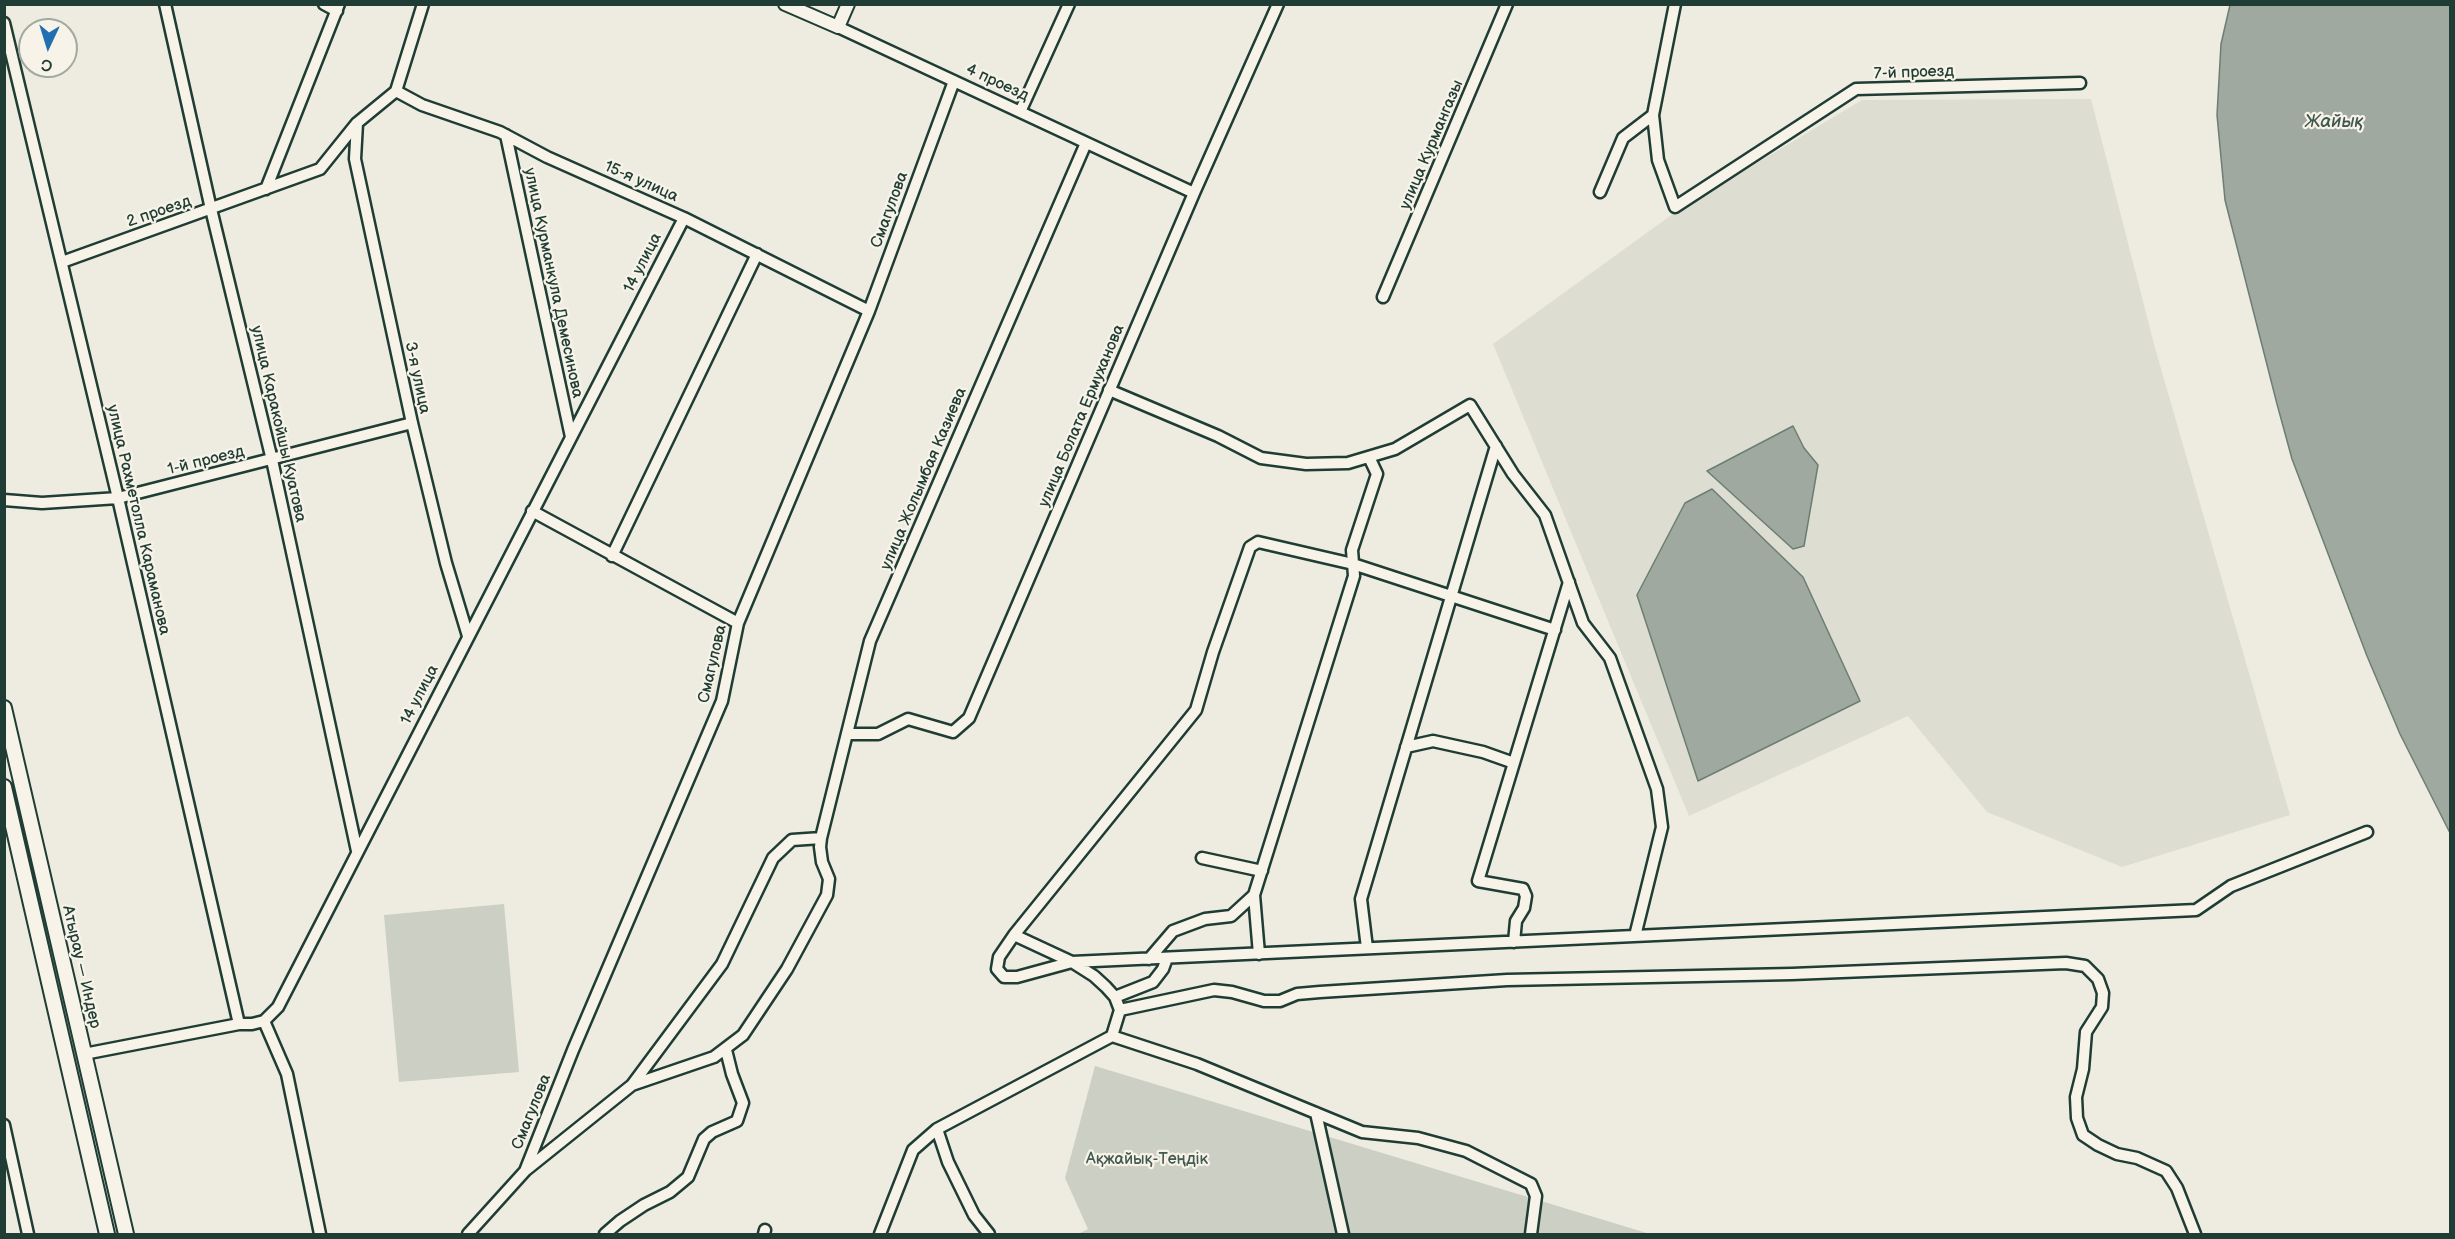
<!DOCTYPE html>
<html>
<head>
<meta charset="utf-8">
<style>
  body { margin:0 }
  #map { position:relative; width:2455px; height:1239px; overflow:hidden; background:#eeece1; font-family:"Balsamiq Sans",sans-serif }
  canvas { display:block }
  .frame { position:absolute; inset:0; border:6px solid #1f3d34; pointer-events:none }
  .north { position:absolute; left:18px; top:18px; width:60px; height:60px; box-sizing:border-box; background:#f7f3e8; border:2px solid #a1aaa0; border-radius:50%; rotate:184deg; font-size:16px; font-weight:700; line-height:24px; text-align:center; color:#1f3d34 }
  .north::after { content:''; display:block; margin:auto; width:21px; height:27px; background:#1f6fb2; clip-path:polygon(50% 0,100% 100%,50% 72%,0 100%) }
</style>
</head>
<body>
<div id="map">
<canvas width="2455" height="1239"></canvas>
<div class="frame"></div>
<div class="north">С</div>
</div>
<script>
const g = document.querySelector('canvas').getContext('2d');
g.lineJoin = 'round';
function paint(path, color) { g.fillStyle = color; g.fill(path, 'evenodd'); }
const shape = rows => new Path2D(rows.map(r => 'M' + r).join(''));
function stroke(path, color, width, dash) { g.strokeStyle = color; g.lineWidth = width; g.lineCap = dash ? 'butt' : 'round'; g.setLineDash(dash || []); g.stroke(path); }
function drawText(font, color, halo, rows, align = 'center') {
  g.font = font + ' "Balsamiq Sans",sans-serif'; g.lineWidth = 4.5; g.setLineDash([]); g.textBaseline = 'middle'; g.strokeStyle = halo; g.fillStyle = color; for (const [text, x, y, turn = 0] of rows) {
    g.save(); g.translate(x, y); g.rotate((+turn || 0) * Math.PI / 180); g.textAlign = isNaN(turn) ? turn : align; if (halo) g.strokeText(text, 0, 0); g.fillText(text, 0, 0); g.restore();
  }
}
paint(shape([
  [2091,99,2155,348,2290,815,2122,867,1987,812,1908,716,1689,816,1493,344,1677,211,1862,100]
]), '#ddddd2');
paint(shape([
  [504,904,519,1072,399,1082,384,915],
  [1095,1066,1650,1234,1078,1234,1088,1229,1065,1178]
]), '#cccfc4');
const water = shape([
  [2230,5,2450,5,2450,833,2400,734,2367,656,2292,459,2277,404,2225,200,2217,115,2221,44,2230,5],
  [1793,426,1804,448,1818,465,1804,546,1793,549,1707,471,1793,426],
  [1712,489,1803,577,1860,701,1698,781,1637,595,1685,503,1712,489]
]);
paint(water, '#9fa99f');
stroke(water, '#6c7e74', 1.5);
const minor = shape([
  [165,4,211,209,272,460,357,851],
  [324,4,337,11],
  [1675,4,1653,115,1658,160,1675,207,1856,89,2080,83],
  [4,23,118,498,239,1024],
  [838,27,1194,193],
  [396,91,422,105,500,132,547,157,684,218,869,311],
  [396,91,423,4],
  [1020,112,1069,4],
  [357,123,355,159,412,423,446,563,468,636],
  [506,135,571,437],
  [266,189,339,4],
  [1600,192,1623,138,1653,115],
  [62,262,320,169,357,123,396,91],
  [1383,297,1507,4],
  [1109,390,1218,436,1261,458,1306,464,1348,463,1395,449,1470,405,1513,474,1545,515,1583,623,1610,658,1657,789,1662,827,1635,936],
  [4,500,42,503,118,498,412,423],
  [532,511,738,623],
  [612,556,757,254],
  [1555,630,1353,564,1258,542,1250,547,1213,652,1196,710,1014,935,999,957,997,969,1004,977,1017,977,1072,962,2196,910,2231,886,2367,832],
  [848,734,878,734,908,719,953,732,969,718,1194,193,1278,4],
  [1406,747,1433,741,1483,752,1514,763],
  [1202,858,1262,871],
  [1014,935,1072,962,1094,976,1106,987,1115,997,1120,1010,1112,1036],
  [1514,942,1516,921,1524,908,1526,896,1523,889,1478,881,1569,582],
  [1367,948,1361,899,1496,446],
  [1259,954,1254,895,1354,576,1352,550,1377,474,1369,457],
  [1149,959,1173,931,1205,919,1231,916,1254,895],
  [1115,997,1153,982,1163,969,1167,958],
  [1120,1010,1214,990,1232,992,1264,1001,1280,1001,1297,994,1320,992,1507,980,1792,974,2066,963,2085,966,2098,979,2103,993,2102,1007,2086,1032,2083,1069,2076,1097,2077,1118,2083,1135,2098,1145,2117,1154,2137,1158,2166,1171,2177,1188,2195,1234],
  [264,1021,287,1074,320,1234],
  [84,1054,239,1024,252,1024,264,1021,278,1007,684,218],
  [632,1085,714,1057,743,1035,787,969,827,895,829,879,822,862,820,847,821,838],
  [1316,1113,1343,1234],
  [4,1125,28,1234],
  [937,1129,948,1162,974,1215,989,1234],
  [526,1170,632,1085,722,964,773,858,792,840,821,838,870,641,1086,143],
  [468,1234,525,1171,573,1050,722,701,738,623,869,311,954,81],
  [605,1234,620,1221,644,1205,670,1192,688,1177,704,1139,712,1132,737,1121,743,1103,732,1074,726,1050],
  [764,1234,765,1230],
  [880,1234,913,1150,937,1129,1112,1036,1197,1064,1362,1132,1418,1138,1466,1151,1531,1184,1536,1196,1531,1234]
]);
const tertiary = shape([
  [785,4,838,27,848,4]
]);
const secondary = shape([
  [4,708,126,1234],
  [4,787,107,1234]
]);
stroke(minor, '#1f3d34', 15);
stroke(tertiary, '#1f3d34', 16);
stroke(secondary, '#1f3d34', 18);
stroke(minor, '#f7f3e8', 10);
stroke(tertiary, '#f7f3e8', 12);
stroke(secondary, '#f7f3e8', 14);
drawText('16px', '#1f3d34', '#f7f3e8', [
  ["7-й проезд",1914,73,-2],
  ["4 проезд",997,83,25],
  ["улица Курмангазы",1432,145,-67],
  ["15-я улица",641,182,24],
  ["Смагулова",890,210,-70],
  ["2 проезд",159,212,-19],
  ["14 улица",643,263,-63],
  ["улица Курманкула Демесинова",553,283,78],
  ["3-я улица",417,378,78],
  ["улица Болата Ермуханова",1082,416,-67],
  ["улица Каракойшы Куатова",278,424,77],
  ["1-й проезд",206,461,-14],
  ["улица Жолымбая Казиева",924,479,-67],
  ["улица Рахметолла Караманова",138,520,77],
  ["Смагулова",713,664,-77],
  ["14 улица",420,695,-63],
  ["Атырау — Индер",81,967,77],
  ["Смагулова",532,1112,-68]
]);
drawText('16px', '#425a51', '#f7f3e8', [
  ["Ақжайық-Теңдік",1147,1160]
]);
drawText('italic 18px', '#3f584f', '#f7f3e8', [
  ["Жайық",2334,122]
]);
</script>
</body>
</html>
